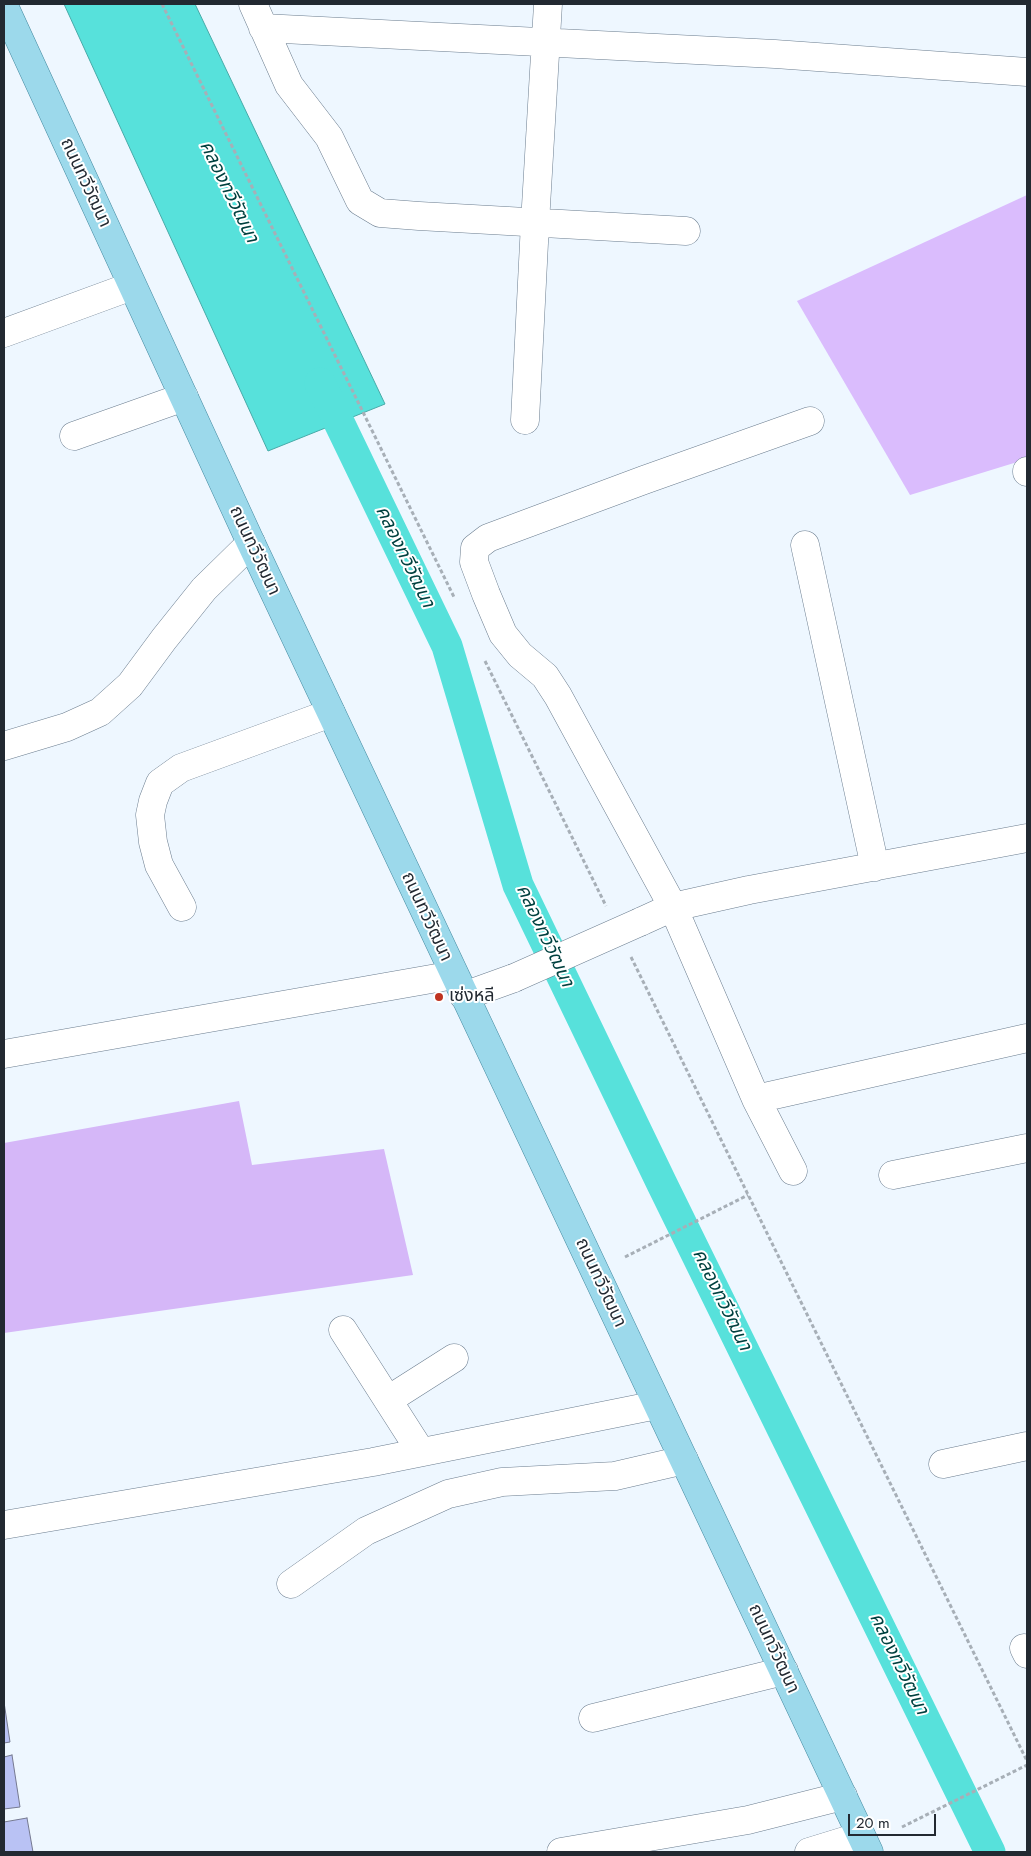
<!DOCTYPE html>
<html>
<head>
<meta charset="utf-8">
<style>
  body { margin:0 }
  #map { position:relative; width:1031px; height:1856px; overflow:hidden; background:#eef7ff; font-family:Jost,sans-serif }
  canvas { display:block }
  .frame { position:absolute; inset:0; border:5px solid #222931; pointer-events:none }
  .scale { position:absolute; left:848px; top:1814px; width:88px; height:22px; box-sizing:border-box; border:2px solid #222931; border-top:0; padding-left:6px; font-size:15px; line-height:18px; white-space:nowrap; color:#222931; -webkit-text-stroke:4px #fff; paint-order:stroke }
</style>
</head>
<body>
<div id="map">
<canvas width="1031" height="1856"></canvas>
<div class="frame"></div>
<div class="scale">20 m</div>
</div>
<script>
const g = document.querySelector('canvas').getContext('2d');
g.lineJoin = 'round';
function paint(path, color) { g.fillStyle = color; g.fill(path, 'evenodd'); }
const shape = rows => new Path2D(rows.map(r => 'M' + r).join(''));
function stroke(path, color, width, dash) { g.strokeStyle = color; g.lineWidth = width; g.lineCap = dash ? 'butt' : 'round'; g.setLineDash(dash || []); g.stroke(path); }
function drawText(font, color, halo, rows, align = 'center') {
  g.font = font + ' Jost,"Noto Sans Thai",sans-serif'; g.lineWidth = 4; g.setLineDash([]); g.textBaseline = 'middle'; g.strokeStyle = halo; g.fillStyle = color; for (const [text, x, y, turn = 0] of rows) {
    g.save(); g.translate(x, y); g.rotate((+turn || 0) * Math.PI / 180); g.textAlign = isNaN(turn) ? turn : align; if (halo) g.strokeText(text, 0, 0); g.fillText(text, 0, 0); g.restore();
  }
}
paint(shape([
  [1027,195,1027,459,910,495,797,301]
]), '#dabcfd');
paint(shape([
  [239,1101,252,1165,384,1149,413,1275,4,1333,4,1143]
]), '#d5b7f8');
const water = shape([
  [64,4,195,4,385,404,268,451,64,4]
]);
paint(water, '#57e1db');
stroke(water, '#47aaa8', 1);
stroke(shape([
  [320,383,447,646,518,885,662,1184,990,1852]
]), '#57e1db', 31);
const building = shape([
  [4,1702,10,1742,4,1743,4,1702],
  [12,1755,20,1807,4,1809,4,1757,12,1755],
  [27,1818,33,1852,4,1852,4,1822,27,1818]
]);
paint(building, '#b9c2f4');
stroke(building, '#757990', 1);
const minor = shape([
  [253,4,289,85,329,137,360,201,380,213,419,216,686,231],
  [263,28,775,54,1027,72],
  [4,333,132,286],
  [525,420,535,223,548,4],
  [810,421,644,480,488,538,475,548,474,562,486,594,503,634,520,655,545,676,558,696,673,907,749,890,1027,838],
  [74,436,184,397],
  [1027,471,1027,472],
  [805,545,875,867],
  [4,746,67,727,100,712,130,685,164,639,204,589,251,543],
  [182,907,159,865,153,842,150,815,153,801,160,783,181,768,331,713],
  [640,922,673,907,756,1099,793,1171],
  [464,996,514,978],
  [4,1054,454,975],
  [756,1099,1027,1038],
  [893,1175,1027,1148],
  [343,1330,421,1452],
  [388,1400,454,1358],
  [943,1464,1027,1446],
  [4,1525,373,1462,657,1405],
  [291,1584,366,1531,448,1494,502,1482,615,1476,684,1460],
  [1024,1648,1027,1654],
  [593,1718,784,1671],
  [561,1852,748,1820,843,1796],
  [809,1852,861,1836]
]);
const major = shape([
  [4,6,251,543,869,1852]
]);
stroke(minor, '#6b7d8f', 29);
stroke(major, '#468ba1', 29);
stroke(shape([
  [162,4,454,597],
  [485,661,606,906],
  [631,957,1027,1761],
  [625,1257,748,1195],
  [902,1827,1027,1765]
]), '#a7afb7', 3, [4, 2.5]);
stroke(minor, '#fff', 28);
stroke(major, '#9cd9eb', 28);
const minorBridge = shape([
  [514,978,640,922]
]);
stroke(minorBridge, '#6b7d8f', 29, []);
stroke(minorBridge, '#fff', 28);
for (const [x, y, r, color] of [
  [439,997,5,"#bf3320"]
]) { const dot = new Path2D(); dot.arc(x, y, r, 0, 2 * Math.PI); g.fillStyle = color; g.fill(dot); stroke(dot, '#fff', 2); }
drawText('18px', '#222931', '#fff', [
  ["ถนนทวีวัฒนา",85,183,65],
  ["ถนนทวีวัฒนา",254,551,65],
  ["ถนนทวีวัฒนา",426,917,65],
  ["ถนนทวีวัฒนา",600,1283,65],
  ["ถนนทวีวัฒนา",773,1649,65]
]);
drawText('18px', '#222931', '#fff', [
  ["เซ่งหลี",449,997]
], 'left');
drawText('italic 19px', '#00413f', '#fff', [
  ["คลองทวีวัฒนา",228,192,64],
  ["คลองทวีวัฒนา",404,557,64],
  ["คลองทวีวัฒนา",544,936,65],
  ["คลองทวีวัฒนา",721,1300,64],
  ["คลองทวีวัฒนา",898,1664,64]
]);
</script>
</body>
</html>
